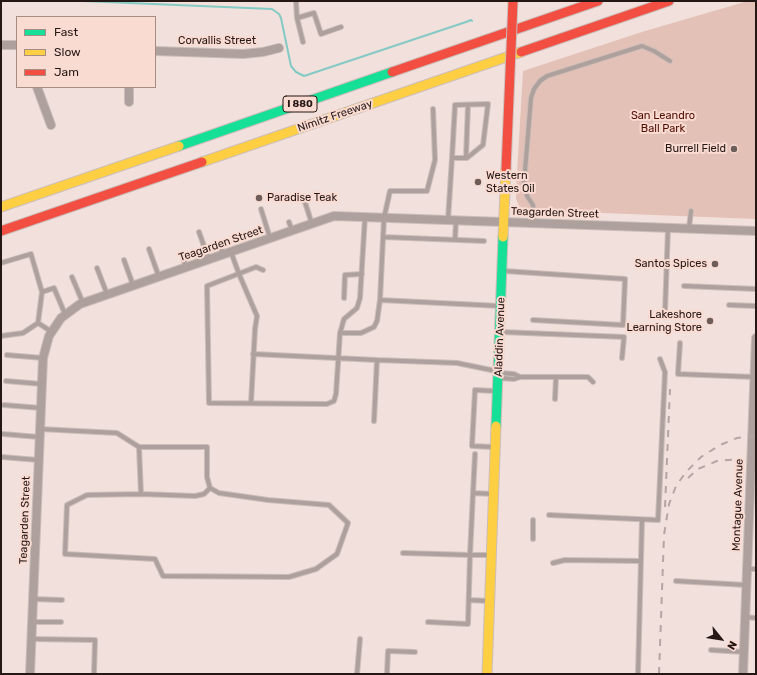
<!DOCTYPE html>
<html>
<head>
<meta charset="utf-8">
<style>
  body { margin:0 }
  #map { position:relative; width:757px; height:675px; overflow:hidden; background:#f1e0db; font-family:Rubik,sans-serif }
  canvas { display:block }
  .frame { position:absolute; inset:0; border:2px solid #251714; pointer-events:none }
  .legend { position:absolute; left:16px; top:16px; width:140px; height:72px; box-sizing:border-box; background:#fadbd2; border:1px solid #a58d86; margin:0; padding:5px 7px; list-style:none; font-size:12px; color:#251714 }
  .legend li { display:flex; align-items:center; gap:8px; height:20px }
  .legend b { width:20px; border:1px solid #a58d86 }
  .north { position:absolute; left:701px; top:619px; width:40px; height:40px; -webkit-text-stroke:3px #fadbd2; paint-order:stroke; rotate:120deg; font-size:11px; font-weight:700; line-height:16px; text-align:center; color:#251714 }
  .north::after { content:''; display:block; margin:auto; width:14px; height:18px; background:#251714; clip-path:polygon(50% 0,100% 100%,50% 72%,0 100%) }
</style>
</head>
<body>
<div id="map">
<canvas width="757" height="675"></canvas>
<div class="frame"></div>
<ul class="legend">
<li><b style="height:5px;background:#16e098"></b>Fast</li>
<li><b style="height:5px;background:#ffcf43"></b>Slow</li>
<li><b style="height:5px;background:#f24e42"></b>Jam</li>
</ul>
<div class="north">N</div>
</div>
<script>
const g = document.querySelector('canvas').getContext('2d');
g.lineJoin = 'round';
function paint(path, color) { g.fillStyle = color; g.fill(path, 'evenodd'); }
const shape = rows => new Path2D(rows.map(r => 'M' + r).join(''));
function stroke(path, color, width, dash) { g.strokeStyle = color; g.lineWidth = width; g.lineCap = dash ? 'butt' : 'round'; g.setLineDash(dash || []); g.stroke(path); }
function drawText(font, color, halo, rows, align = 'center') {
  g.font = font + ' Rubik,sans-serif'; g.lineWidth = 4; g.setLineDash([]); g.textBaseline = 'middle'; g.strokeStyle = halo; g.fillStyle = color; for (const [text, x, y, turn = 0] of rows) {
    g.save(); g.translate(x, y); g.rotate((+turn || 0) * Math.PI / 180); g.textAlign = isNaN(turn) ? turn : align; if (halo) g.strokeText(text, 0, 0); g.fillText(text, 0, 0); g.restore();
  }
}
paint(shape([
  [748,1,756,1,756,219,527,210,519,206,516,199,516,191,523,71,645,31]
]), '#e4c1b7');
stroke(shape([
  [82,1,272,9,279,14,281,18,291,66,296,72,304,76,466,22,471,20,472,21]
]), '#84cac4', 2);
const lane = shape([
  [296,1,297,18,303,42],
  [297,18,314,13,321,34,341,27],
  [466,158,468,105],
  [303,196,312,224],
  [261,209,270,238],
  [448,220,452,158,455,105,488,104,483,145,467,158,452,158],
  [289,222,292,231],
  [534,223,533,205,527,196,524,183,531,98,534,89,540,81,547,76,642,46,654,51,670,61],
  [689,228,691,211],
  [199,232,209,260],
  [383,237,484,241],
  [455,240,456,220],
  [220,245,223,254],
  [149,249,159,277],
  [231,252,239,274,257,316,255,329,251,403],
  [183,258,186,267],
  [124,260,133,285],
  [1,263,31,254,42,292,54,288,65,314],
  [97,268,107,294],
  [263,270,256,267,207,286,209,403,327,404,334,401,336,394,340,333,344,319,357,308,360,298,365,217],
  [504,271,625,279,623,325,533,320],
  [72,277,83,303],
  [684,286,756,289],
  [344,298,345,275,362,274],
  [380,300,500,306],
  [729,305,756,306],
  [665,312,668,228],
  [38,323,42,292],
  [502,332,624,337,622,358],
  [340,333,361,333,374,327,377,321,380,300,384,218,390,191,427,191,435,160,433,109],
  [1,336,23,333,38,323,52,332],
  [680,343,678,374,754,377],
  [253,354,377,360,374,421],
  [7,355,43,358],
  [377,360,457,363,496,371],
  [500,373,514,374,520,377],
  [500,378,514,379,520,377,588,377,593,382],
  [6,381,42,384],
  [555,399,556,377],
  [4,405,41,408],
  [40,429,117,433,139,447,207,447,207,477,210,488,219,493,268,500,329,505,348,523,337,554,316,569,289,577,163,576,155,559,65,554,67,505,87,495,141,494,139,447],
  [3,434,39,437],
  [493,447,472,446,475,390,495,391],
  [475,454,473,493,493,494],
  [2,457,38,460],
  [473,493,470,555,490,555],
  [141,494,195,496,204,494,210,488],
  [549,515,658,520,665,372,660,359],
  [533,539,533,520],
  [403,553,470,555,468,624,428,622],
  [553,563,565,560,640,561],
  [747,569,756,569],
  [676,581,746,585],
  [33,599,62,600],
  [469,600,489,601],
  [745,617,756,618],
  [32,622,61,622],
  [32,639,95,640,94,674],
  [711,650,744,652],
  [357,674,360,639],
  [387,674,388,651,415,652],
  [638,674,642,520]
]);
const street = shape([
  [1,45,17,45],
  [155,51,243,54,263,52,279,48],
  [37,87,51,125],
  [129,102,129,87],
  [30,674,43,358,49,336,61,318,80,304,334,216,756,231],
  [743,674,756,338]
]);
const fast = shape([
  [179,146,392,72],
  [496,426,503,237]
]);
const slow = shape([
  [202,162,521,52],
  [1,207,179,146],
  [503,237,506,169],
  [487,674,496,426]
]);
const jam = shape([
  [521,52,669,1],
  [392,72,598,1],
  [1,231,202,162]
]);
stroke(lane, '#cbbdb9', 6);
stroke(street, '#cbbdb9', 10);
stroke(fast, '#cbbdb9', 11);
stroke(slow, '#cbbdb9', 11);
stroke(jam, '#cbbdb9', 11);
stroke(lane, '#aea09c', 4);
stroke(street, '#aea09c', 8);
stroke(fast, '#16e098', 9);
stroke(slow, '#ffcf43', 9);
stroke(jam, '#f24e42', 9);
stroke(shape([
  [688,478,698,469,717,461,741,459],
  [665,507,670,389],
  [659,674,664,535,669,504,676,486,686,472,701,457,720,445,737,438,756,436]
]), '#b5a6a4', 2, [7, 7]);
const jamBridge = shape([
  [506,169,513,1]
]);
stroke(jamBridge, '#cbbdb9', 11, []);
stroke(jamBridge, '#f24e42', 9);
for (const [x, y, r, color] of [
  [734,149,4,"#6c5d5a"],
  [478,182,4,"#6c5d5a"],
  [259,198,4,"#6c5d5a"],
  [715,264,4,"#6c5d5a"],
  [710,321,4,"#6c5d5a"]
]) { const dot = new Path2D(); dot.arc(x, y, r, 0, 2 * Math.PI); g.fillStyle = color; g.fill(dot); stroke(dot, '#fadbd2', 1.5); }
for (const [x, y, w] of [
  [300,104,34]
]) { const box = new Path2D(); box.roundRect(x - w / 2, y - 8, w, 16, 3); g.fillStyle = '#fadbd2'; g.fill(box); stroke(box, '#251714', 1); }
drawText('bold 10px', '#251714', null, [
  ["I 880",300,104]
]);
drawText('11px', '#251714', '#fadbd2', [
  ["Corvallis Street",217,41],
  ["Nimitz Freeway",335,116,-19],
  ["Teagarden Street",555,213,2],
  ["Teagarden Street",221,244,-19],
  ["Aladdin Avenue",500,337,-88],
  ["Montague Avenue",738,505,-88],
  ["Teagarden Street",25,520,-88]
]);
drawText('11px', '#520e00', '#fadbd2', [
  ["San Leandro",663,116],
  ["Ball Park",663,129]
]);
drawText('11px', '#251714', '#fadbd2', [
  ["Burrell Field",726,149],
  ["Western",486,176,"left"],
  ["States Oil",486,189,"left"],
  ["Paradise Teak",267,198,"left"],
  ["Santos Spices",707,264],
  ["Lakeshore",702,315],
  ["Learning Store",702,328]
], 'right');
</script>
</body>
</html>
